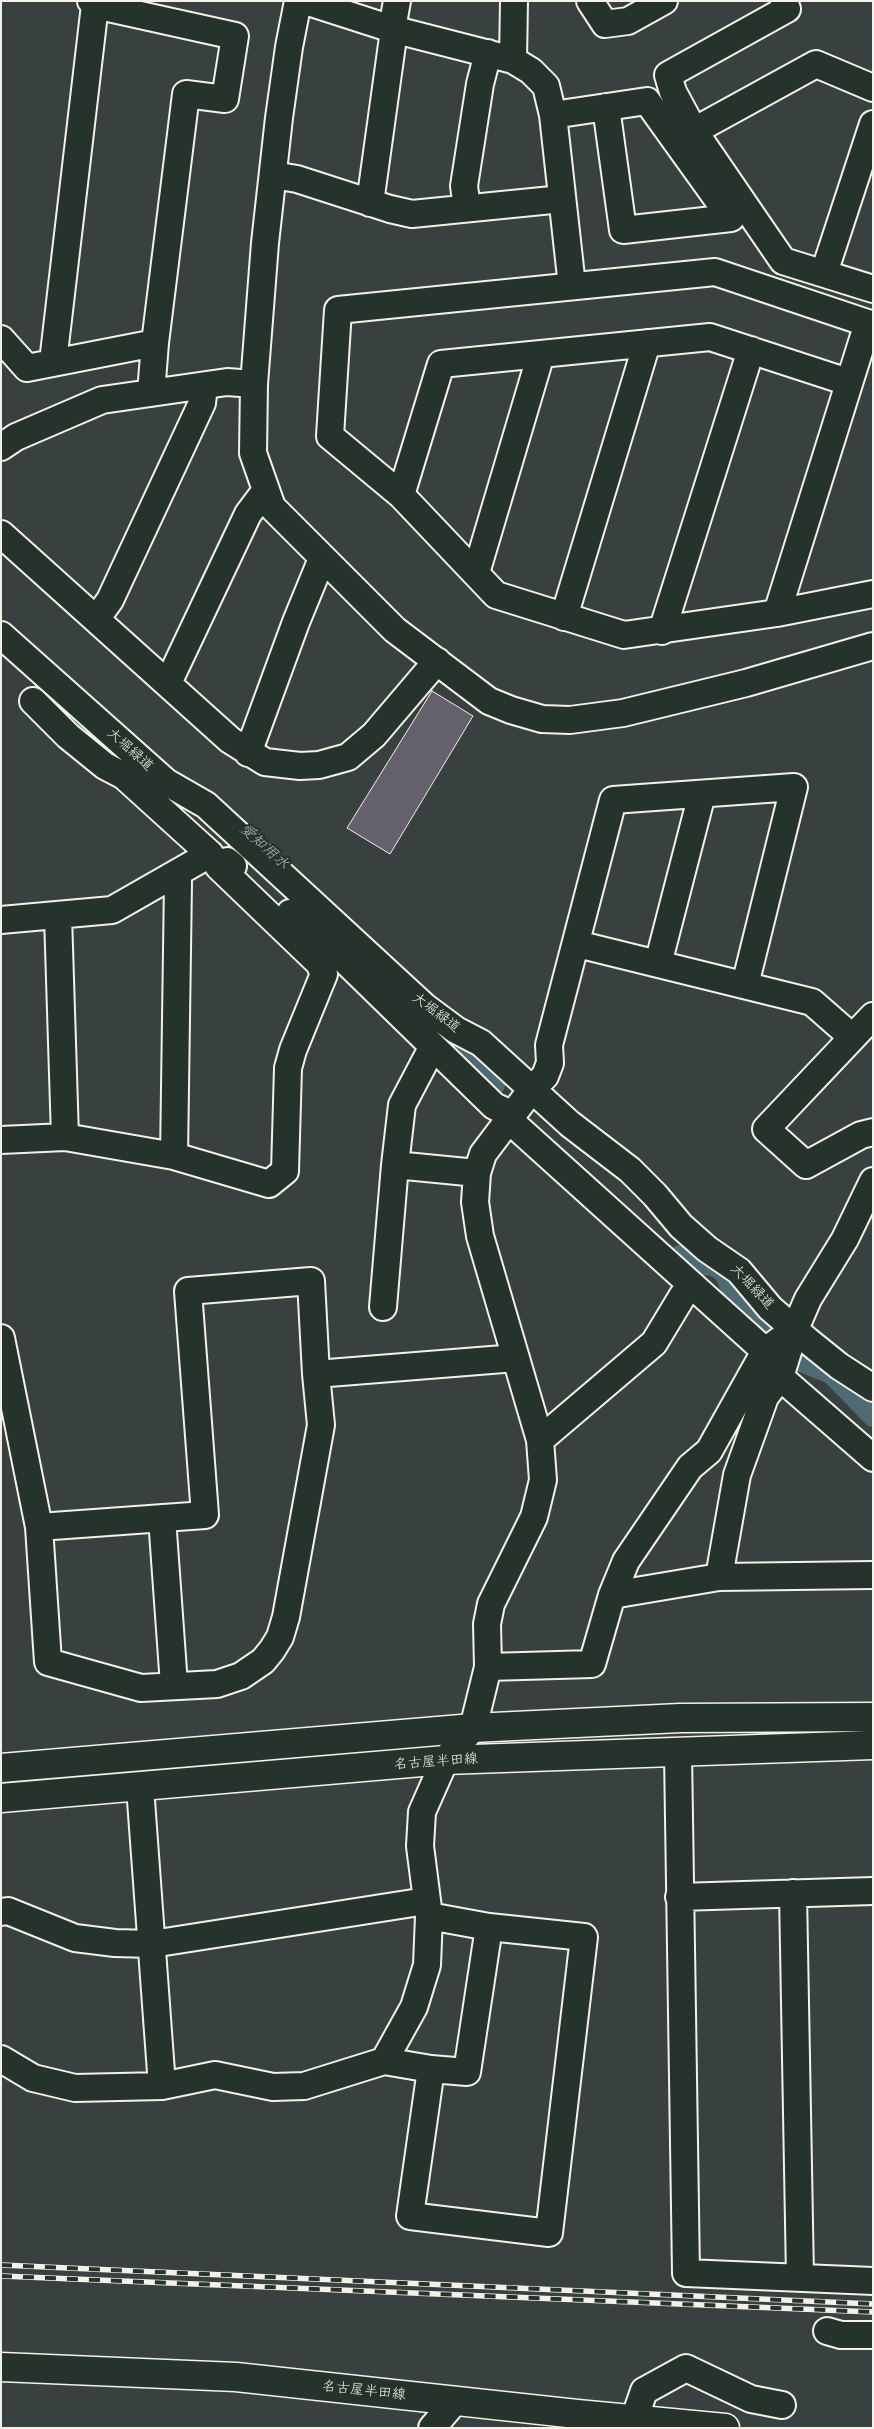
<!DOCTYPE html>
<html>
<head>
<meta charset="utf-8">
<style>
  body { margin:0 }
  #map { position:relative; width:874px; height:2429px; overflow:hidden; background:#394140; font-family:Pangolin,sans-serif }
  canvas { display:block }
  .frame { position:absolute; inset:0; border:2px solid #f4f1e8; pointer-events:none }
</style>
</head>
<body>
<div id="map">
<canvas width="874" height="2429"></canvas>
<div class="frame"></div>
</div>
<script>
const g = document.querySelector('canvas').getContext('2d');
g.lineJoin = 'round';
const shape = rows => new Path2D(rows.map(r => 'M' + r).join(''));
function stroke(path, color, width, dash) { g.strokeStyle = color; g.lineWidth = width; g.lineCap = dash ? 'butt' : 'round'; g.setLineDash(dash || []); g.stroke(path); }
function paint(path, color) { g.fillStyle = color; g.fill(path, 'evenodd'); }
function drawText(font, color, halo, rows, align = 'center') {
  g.font = font + ' Pangolin,"Klee One",sans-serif'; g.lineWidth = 4.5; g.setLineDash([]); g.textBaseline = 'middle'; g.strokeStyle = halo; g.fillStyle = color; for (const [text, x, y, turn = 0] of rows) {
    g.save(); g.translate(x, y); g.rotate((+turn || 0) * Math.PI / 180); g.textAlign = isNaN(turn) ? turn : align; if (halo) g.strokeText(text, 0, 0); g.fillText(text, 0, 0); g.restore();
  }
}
stroke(shape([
  [428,1021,495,1085],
  [680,1255,691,1264,714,1266,724,1273,739,1307,767,1331],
  [801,1362,831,1374,873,1417]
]), '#4e6b74', 20);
const building = shape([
  [432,691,473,716,390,854,347,828,432,691]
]);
paint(building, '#64616d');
stroke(building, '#f4f1e8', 1);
const minor = shape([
  [91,1,95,5,235,36,225,99,186,94,155,343,151,393],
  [298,1,289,47,279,118,265,243,254,384,253,453,272,507,395,630,489,701,511,710,542,719,570,720,623,713,746,683,873,646],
  [305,1,392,29,513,60,531,71,546,86,553,115,572,286],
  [590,1,605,24,628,21,664,1],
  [784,1,787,9,668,75,673,92,694,131,783,261,873,289],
  [392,29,397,1],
  [513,60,514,1],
  [553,115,647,101,731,218,623,230,606,107],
  [694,131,816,64,873,88],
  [273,175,297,179,390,209,412,214,562,199],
  [370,203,394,30],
  [467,208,464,186,480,84,488,53],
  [824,273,873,124],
  [873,325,715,272,338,310,330,436,401,495,496,595,624,635,777,613,873,594],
  [1,339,27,368,155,343],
  [53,362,95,5],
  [1,447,16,437,102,400,227,382,254,384],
  [401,495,441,364,710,337,848,382],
  [1,534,230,740,265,762,300,766,319,765,348,757,374,735,437,661],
  [476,573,541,354],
  [777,613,868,323],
  [564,617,647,343],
  [97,618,110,600,202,403,204,386],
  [662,631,751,350],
  [1,635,166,782,206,805,425,1007,456,1030,481,1043,570,1124,630,1170,655,1195,681,1226,707,1249,739,1271,770,1308,808,1341,839,1366,873,1388],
  [168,683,248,514,266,490],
  [33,701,68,736,105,766,124,776,210,854,219,867,227,861,233,866],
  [248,753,296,622,319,566,325,560],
  [290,913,330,946,494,1106,513,1115],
  [58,916,65,1137],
  [1,920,112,910,210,854],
  [577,944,812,1002,852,1037],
  [658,964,702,794],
  [873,1016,766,1129,806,1165,861,1135,873,1132],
  [509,1120,765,1351],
  [1,1140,65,1137,174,1156,269,1184,285,1171,288,1068,293,1050,324,974,319,963,219,867],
  [174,1156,178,882,175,875],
  [395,1165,402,1105,432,1048],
  [383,1307,395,1165,477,1173],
  [795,1329,808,1299,845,1239,873,1181],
  [1,1338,39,1527,205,1515,188,1291,311,1281,316,1374,516,1358],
  [780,1377,873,1458],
  [540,1440,654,1343,683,1295],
  [162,1518,174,1685],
  [39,1527,48,1662,141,1688,217,1684,241,1676,263,1661,272,1650,280,1637,286,1617,321,1425,316,1374],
  [612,1595,719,1577,873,1575],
  [488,1667,592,1664,612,1595,626,1561,690,1467,709,1451,765,1351,795,1329,780,1377,765,1397,737,1475,719,1577],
  [678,1753,686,2273,873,2281],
  [140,1787,162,2086],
  [793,1893,800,2277],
  [679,1897,873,1891],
  [1,1912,8,1911,75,1938,115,1943,152,1944,426,1901],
  [1,2059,33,2078,75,2088,162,2086,215,2075,273,2087,304,2086,384,2061,431,2069,410,2216,549,2233,584,1937,489,1927,429,1916],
  [384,2061,414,2007,427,1965,429,1916,420,1846,422,1812,445,1760,473,1728,488,1667,487,1624,491,1604,534,1517,543,1480,540,1440,480,1236,475,1202,477,1173,483,1154,532,1089,545,1076,550,1063,549,1045,613,800,794,787,745,985],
  [431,2069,467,2072,489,1927],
  [827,2331,841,2335,873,2335],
  [634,2420,644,2391,686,2368,751,2399,782,2405],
  [432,2428,455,2401]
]);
const major = shape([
  [1,1768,473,1728,680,1718,873,1717],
  [1,1798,445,1760,873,1745],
  [1,2367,236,2377,577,2414,725,2428]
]);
stroke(minor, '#f4f1e8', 30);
stroke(major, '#f4f1e8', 31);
stroke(minor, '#26332d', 26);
stroke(major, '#26332d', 28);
const rail = shape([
  [1,2265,873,2304],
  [1,2276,873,2312]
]);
stroke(rail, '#f4f1e8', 5.5);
stroke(rail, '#26332d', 4, [11]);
drawText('14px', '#f4f1e8', '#26332d', [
  ["大堀緑道",130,750,42],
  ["大堀緑道",436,1013,37],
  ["大堀緑道",752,1287,47],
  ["名古屋半田線",436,1762,-4],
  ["名古屋半田線",364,2391,6]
]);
drawText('italic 15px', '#b2bbba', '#26332d', [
  ["愛知用水",264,847,42]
]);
</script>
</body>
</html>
